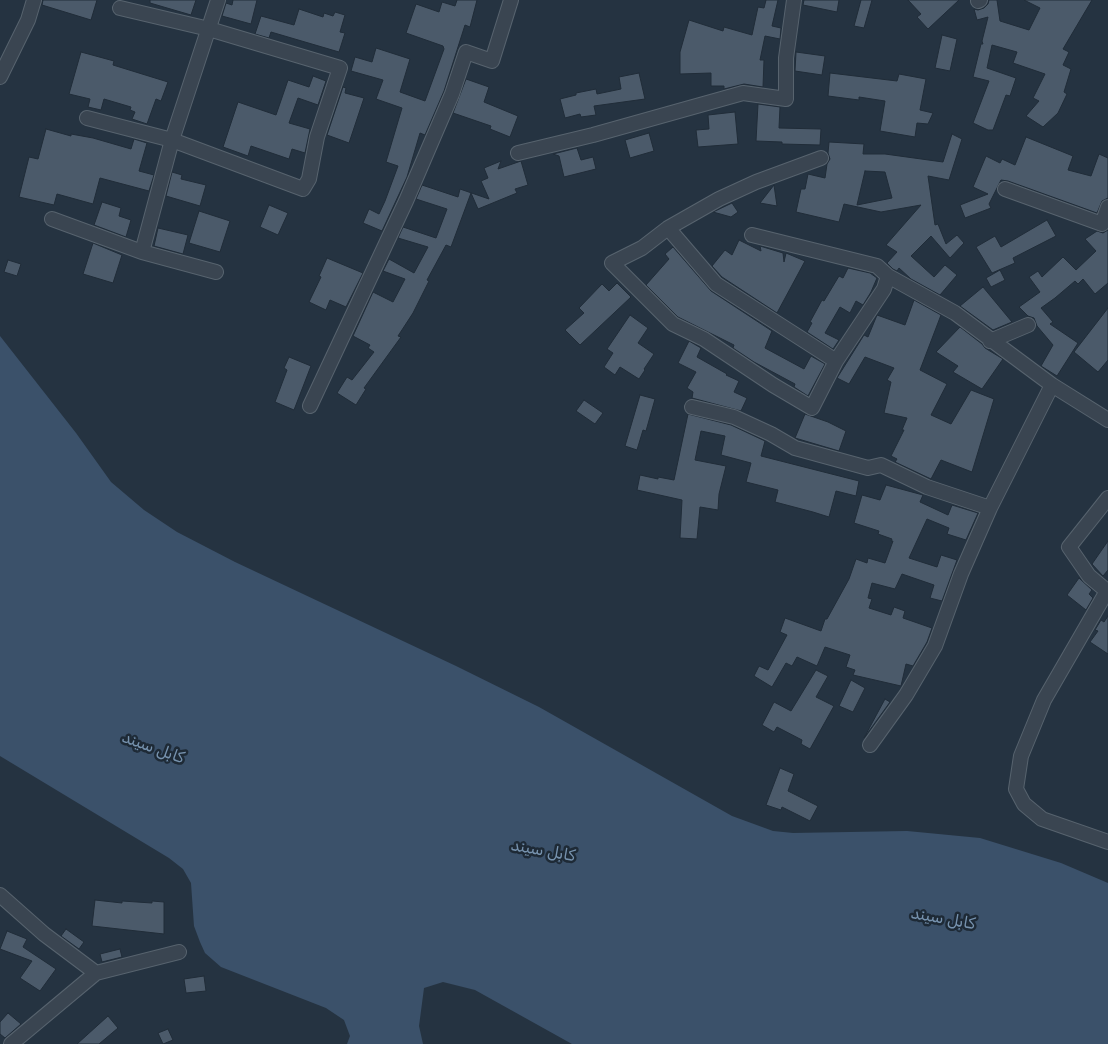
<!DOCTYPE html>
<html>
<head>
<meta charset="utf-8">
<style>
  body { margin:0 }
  canvas { display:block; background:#253341 }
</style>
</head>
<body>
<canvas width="1108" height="1044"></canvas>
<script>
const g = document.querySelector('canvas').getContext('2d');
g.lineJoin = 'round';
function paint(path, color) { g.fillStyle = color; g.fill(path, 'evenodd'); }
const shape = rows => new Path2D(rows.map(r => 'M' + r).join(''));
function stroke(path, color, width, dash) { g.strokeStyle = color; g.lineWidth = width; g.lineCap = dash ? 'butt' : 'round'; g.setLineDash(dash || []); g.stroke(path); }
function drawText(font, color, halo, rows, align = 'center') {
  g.font = font + ' Rubik,"Noto Sans Arabic",sans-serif'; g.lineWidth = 5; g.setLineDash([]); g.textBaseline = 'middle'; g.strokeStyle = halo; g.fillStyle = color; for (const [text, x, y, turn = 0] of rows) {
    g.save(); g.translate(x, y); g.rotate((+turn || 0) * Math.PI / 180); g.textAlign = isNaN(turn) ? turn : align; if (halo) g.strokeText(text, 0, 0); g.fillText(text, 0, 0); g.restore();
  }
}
paint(shape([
  [0,336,76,433,111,482,144,510,177,532,235,562,456,666,539,707,732,816,773,831,793,833,907,831,980,838,1061,863,1108,883,1108,1044,572,1044,475,990,443,982,424,988,419,1026,423,1044,347,1044,350,1036,344,1020,326,1008,221,967,205,953,200,942,194,926,191,883,183,869,169,858,0,756]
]), '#3b516a');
const building = shape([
  [43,0,97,0,91,20,42,5,43,0],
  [150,0,196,0,191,15,150,3,150,0],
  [233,0,257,0,251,24,222,16,226,3,232,5,233,0],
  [457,0,477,0,470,27,465,25,444,91,425,135,420,133,407,177,382,231,363,223,369,209,379,214,385,201,398,166,386,162,402,108,376,99,383,80,351,71,355,57,372,62,376,48,410,59,400,92,425,101,444,49,443,46,406,33,416,4,439,12,442,2,455,6,457,0],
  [766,0,778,0,772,26,781,28,780,39,765,36,760,60,764,60,763,87,744,84,724,89,724,86,711,86,711,73,680,74,680,52,689,20,723,31,724,27,752,35,758,7,764,8,766,0],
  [804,0,839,0,837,12,803,5,804,0],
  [861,0,872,0,864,28,854,26,861,0],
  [908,0,959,0,928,29,917,17,921,14,908,0],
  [989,0,997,0,1000,21,1029,30,1040,8,1024,0,1092,0,1063,49,1069,52,1063,65,1071,69,1064,92,1067,94,1058,113,1043,127,1026,116,1039,101,1033,98,1045,74,1013,63,1017,52,992,45,987,68,1016,78,1010,96,1006,95,993,130,988,130,973,123,989,81,973,77,981,44,983,44,982,41,988,17,977,20,974,9,978,10,984,8,988,4,989,0],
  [299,9,323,17,324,13,333,16,335,12,345,15,340,32,345,33,339,52,271,32,269,38,255,34,261,16,294,25,299,9],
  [942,35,957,39,950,71,935,68,942,35],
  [81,52,114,61,113,65,168,82,161,101,156,99,147,124,132,119,135,112,130,110,131,107,104,99,101,110,88,107,90,99,69,94,81,52],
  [796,52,825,56,822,75,795,71,796,52],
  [639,73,645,99,594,106,596,115,581,117,580,114,565,118,560,99,576,95,576,93,596,89,597,94,621,89,619,77,639,73],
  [830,73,897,81,899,74,926,79,920,110,933,113,928,124,917,123,915,137,880,131,885,101,859,97,859,100,828,96,830,73],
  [313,76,326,81,318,105,298,98,289,123,310,129,305,153,292,149,289,159,251,146,248,156,223,147,238,102,276,115,288,80,309,87,313,76],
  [466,79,489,87,484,102,518,116,510,137,490,129,491,126,453,113,466,79],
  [343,87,346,88,345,93,364,98,349,143,327,135,343,87],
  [758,104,780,107,779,128,821,129,820,145,782,144,782,142,756,141,758,104],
  [735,112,738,144,698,147,696,130,709,129,708,115,735,112],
  [46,129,71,136,71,134,93,138,131,149,134,139,147,143,139,171,154,175,149,191,100,178,93,204,57,194,54,205,19,197,29,157,38,159,46,129],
  [649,133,654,151,630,158,625,140,649,133],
  [952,134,962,139,949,180,928,176,935,225,938,224,946,244,957,235,964,243,950,258,931,236,911,256,934,277,945,265,957,275,940,295,911,279,899,268,897,271,893,269,887,263,897,252,886,245,921,205,881,212,844,204,839,222,796,212,801,189,805,189,808,174,825,178,827,164,830,159,828,153,829,142,864,144,863,154,885,154,943,162,952,134],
  [865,171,885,172,892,198,857,205,865,171],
  [1026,137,1073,156,1068,170,1091,176,1099,154,1108,158,1108,198,1102,201,1097,213,1008,181,1001,180,989,204,991,208,965,218,960,205,988,194,973,187,986,156,1000,163,1002,159,1015,165,1026,137],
  [577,148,581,160,593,157,596,169,564,177,559,156,553,154,577,148],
  [501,161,498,169,521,161,528,185,515,189,517,193,478,209,471,193,451,247,446,245,427,280,429,281,413,313,398,336,401,337,364,388,366,389,356,405,337,393,347,377,352,380,374,352,368,348,370,345,353,336,373,292,393,302,405,279,383,271,389,259,414,273,428,247,398,238,403,227,436,238,447,209,416,199,422,185,458,197,460,189,489,199,481,181,488,178,484,168,501,161],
  [172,172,182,175,181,179,206,185,200,206,166,196,172,172],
  [774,185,777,206,760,203,774,185],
  [102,202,121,208,119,216,131,220,126,237,94,225,102,202],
  [732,203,738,212,731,217,713,212,732,203],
  [269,205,288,213,278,235,260,227,269,205],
  [199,211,230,221,220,252,189,243,199,211],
  [1047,220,1056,236,1013,258,1015,263,992,273,976,247,995,236,1001,247,1047,220],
  [158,228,188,235,183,254,154,246,158,228],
  [1108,230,1108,283,1095,294,1083,279,1078,284,1075,281,1055,298,1041,308,1053,322,1050,324,1078,343,1057,376,1041,366,1053,345,1037,326,1034,318,1028,316,1019,307,1040,292,1029,277,1038,271,1042,277,1063,257,1076,270,1096,251,1085,239,1097,231,1103,233,1108,230],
  [739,240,761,251,760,246,783,253,784,262,786,253,805,261,777,313,722,277,712,266,725,250,732,255,739,240],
  [93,243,122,255,113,283,83,274,93,243],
  [673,247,711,291,772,331,765,348,804,369,811,356,825,364,808,396,794,387,795,384,754,362,733,348,734,345,678,317,646,285,669,259,665,254,673,247],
  [327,258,363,273,346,307,330,300,326,310,309,302,321,277,319,276,327,258],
  [8,260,21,264,17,276,4,272,8,260],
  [848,268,870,273,877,278,871,292,863,305,856,301,850,313,840,307,825,333,839,340,833,349,807,332,812,323,810,322,822,300,824,301,839,276,843,278,848,268],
  [1000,270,1005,280,991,287,986,278,1000,270],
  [617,283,631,297,580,345,565,330,584,313,579,308,602,284,609,291,617,283],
  [983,287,1012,322,993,330,960,306,983,287],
  [914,300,941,315,920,370,947,384,931,415,951,424,971,390,994,399,972,472,941,460,931,479,895,462,897,459,891,456,904,430,902,430,907,418,884,413,891,382,887,380,894,368,865,357,849,384,837,378,864,335,868,337,877,315,905,325,914,300],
  [1108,308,1108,360,1098,372,1074,352,1108,308],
  [630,315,648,328,638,343,654,354,644,369,645,370,639,379,620,367,615,375,604,367,613,353,607,349,630,315],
  [960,327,982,344,985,348,1003,359,982,389,953,372,958,366,936,352,960,327],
  [689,341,701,348,697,357,727,374,726,375,739,381,734,392,747,398,741,411,692,398,693,392,687,388,696,372,678,363,689,341],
  [289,357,311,366,294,410,275,402,287,370,284,368,289,357],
  [640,395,655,399,646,431,643,430,637,450,625,446,640,395],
  [584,400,603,413,595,424,576,411,584,400],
  [688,414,731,425,765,441,761,456,859,481,856,496,836,491,829,517,813,512,775,502,778,490,746,482,751,463,721,455,725,436,701,431,695,460,726,466,719,494,718,510,700,507,697,539,680,538,682,500,637,490,640,475,658,479,658,477,674,480,688,414],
  [805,414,828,422,846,431,839,451,795,438,805,414],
  [886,485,923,495,920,502,948,515,952,505,978,513,966,540,947,534,949,528,927,519,909,558,937,567,941,555,957,560,942,601,930,598,934,585,902,574,895,589,872,583,868,598,872,599,869,608,891,615,894,607,905,611,903,618,932,628,927,642,913,666,906,664,901,686,853,675,855,670,846,667,850,655,825,647,817,666,797,657,792,666,786,663,772,687,754,676,759,666,768,670,787,635,780,632,785,618,821,631,825,619,827,619,849,579,856,559,867,563,868,558,885,563,893,541,891,541,892,539,878,534,879,531,854,523,862,495,880,500,886,485],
  [1108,541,1108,570,1103,576,1092,564,1108,541],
  [1079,578,1092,590,1089,594,1093,598,1086,610,1067,595,1079,578],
  [1108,616,1108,654,1090,642,1098,631,1095,630,1101,620,1104,622,1108,616],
  [816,670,828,676,816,697,834,706,810,749,801,744,802,740,777,727,774,732,762,725,774,702,791,711,816,670],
  [851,680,865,688,853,712,839,706,851,680],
  [885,699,890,702,864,738,885,699],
  [780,768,794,774,788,791,818,806,810,821,782,807,781,810,766,805,780,768],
  [95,900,122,903,122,901,152,903,152,901,164,902,164,934,92,926,95,900],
  [66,929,84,942,79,949,61,936,66,929],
  [7,931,27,939,23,947,56,969,40,991,20,978,32,961,0,949,7,931],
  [120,949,122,957,102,962,100,954,120,949],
  [204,976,206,991,186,993,184,979,204,976],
  [8,1013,21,1024,5,1038,0,1034,0,1022,8,1013],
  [108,1016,118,1028,99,1044,77,1044,108,1016],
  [168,1029,173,1040,163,1044,158,1033,168,1029]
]);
paint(building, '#4b5a6a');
stroke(building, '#202c38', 1);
const street = shape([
  [978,1,980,0],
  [0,77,28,20,34,0],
  [87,118,172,140,303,189,309,179,317,137,340,68,209,29,120,8],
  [518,153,593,135,743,93,786,99,786,58,794,0],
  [821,158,756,182,719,199,668,228,642,248,612,263,673,324,704,339,773,385,812,408,836,361,884,289,888,276,955,313,1052,385,1108,420],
  [1005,189,1102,224,1108,207],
  [52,219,142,252,216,272],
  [668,228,716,284,836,361],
  [752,235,877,266,888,276],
  [142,252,172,140,218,0],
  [990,341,1028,325],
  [310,406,406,201,452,94,466,52,492,61,511,0],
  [692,407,734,417,771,434,795,448,868,468,881,465,927,487,990,508],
  [1108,498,1069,547,1089,576,1107,591,1044,700,1021,756,1016,789,1024,804,1042,819,1108,842],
  [870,745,906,695,935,646,961,574,990,508,1052,385],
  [0,895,44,934,96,973],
  [11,1044,96,973,179,952]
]);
stroke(street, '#57636e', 16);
stroke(street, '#3a4551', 14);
drawText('italic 16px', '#7692ae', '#1e2a36', [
  ["کابل سيند",153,748,20],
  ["کابل سيند",543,851,10],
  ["کابل سيند",943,919,10]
]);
</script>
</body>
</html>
